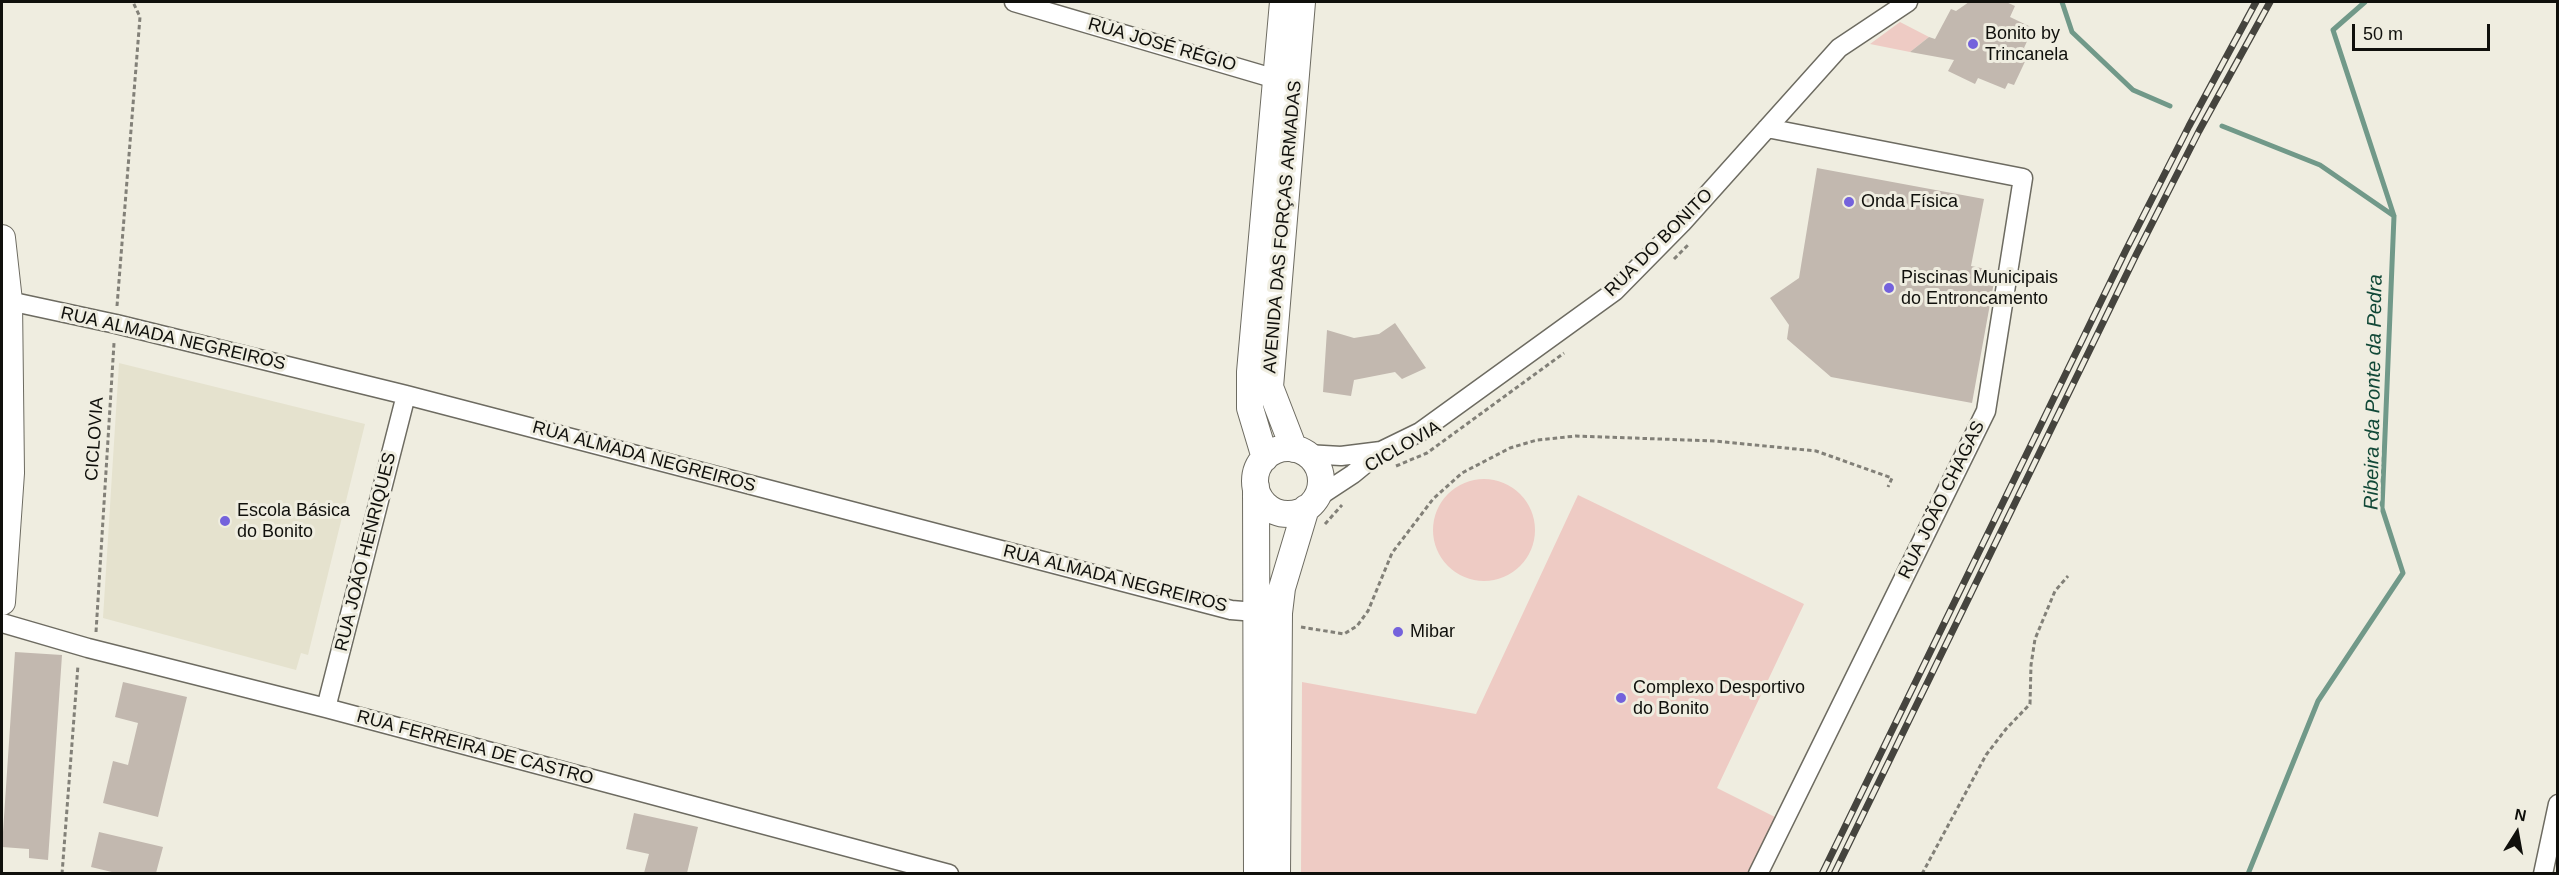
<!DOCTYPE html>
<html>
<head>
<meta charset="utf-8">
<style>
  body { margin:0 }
  #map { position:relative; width:2559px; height:875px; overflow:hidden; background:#efede0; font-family:Helvetica,sans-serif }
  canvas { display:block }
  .frame { position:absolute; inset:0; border:3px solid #10100c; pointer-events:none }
  .north { position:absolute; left:2487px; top:803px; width:60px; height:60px; -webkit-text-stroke:4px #efede0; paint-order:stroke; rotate:11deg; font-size:16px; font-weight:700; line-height:24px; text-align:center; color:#10100c }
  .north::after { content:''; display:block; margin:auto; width:21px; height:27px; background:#10100c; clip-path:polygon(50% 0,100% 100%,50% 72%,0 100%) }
  .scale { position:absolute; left:2352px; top:24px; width:138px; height:27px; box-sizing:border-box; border:3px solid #10100c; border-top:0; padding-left:8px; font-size:18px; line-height:21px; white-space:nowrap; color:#10100c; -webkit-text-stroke:4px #efede0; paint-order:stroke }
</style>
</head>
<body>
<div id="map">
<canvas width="2559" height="875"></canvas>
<div class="frame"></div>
<div class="north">N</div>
<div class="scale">50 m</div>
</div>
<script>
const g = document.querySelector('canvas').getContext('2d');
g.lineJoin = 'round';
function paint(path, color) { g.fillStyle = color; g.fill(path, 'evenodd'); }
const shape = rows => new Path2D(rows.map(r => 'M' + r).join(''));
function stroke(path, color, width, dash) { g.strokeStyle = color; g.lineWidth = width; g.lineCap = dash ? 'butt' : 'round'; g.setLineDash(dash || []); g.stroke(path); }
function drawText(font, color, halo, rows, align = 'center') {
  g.font = font + ' Helvetica,sans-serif'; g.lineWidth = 6; g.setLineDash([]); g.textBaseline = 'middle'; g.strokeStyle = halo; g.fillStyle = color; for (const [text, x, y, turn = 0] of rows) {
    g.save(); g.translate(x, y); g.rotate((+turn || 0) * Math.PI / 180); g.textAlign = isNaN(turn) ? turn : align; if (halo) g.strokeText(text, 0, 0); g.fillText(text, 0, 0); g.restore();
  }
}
paint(shape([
  [119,363,365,424,308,655,301,653,296,670,103,618]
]), '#e5e2ce');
paint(shape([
  [1900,22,1929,37,1910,52,1870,44],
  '1433 530a51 51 0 1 1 102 0a51 51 0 1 1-102 0Z',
  [1578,495,1804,604,1717,788,1775,817,1751,873,1301,874,1302,682,1476,714]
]), '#eecbc4');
stroke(shape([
  [2062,2,2072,32,2133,90,2170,106],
  [2222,126,2320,165,2394,216],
  [2248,874,2318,701,2403,573,2382,508,2394,216,2333,30,2365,2]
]), '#719989', 5);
paint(shape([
  [1969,2,2006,2,2015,6,2010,17,2033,28,2024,48,2030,51,2014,85,2008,83,2005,89,1978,78,1975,84,1948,71,1954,60,1910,52,1929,37,1935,39,1951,9,1956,11],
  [1817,168,1984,199,1971,266,1996,271,1972,403,1831,377,1787,339,1789,325,1770,298,1799,278],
  [1395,323,1426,368,1402,379,1395,372,1354,380,1351,396,1323,392,1327,330,1354,338,1379,334],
  [15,652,62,655,48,860,29,858,29,849,2,847],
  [123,682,187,697,158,817,103,803,113,761,128,765,138,723,115,717],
  [634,813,698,827,687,873,644,873,649,854,626,849],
  [99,832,163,847,156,873,116,873,91,867]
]), '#c2b8af');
const street = shape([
  [1014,2,1276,79],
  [9,301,116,324,406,395,1231,610,1268,613],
  [1306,454,1341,456,1381,451],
  [1315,499,1353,474,1381,451,1420,432,1615,291,1682,223,1839,48,1908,2],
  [2,623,88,648,326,708,949,874],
  [326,708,406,395],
  [1758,874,1986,411,2023,178,1767,128],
  [2543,874,2558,804]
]);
const secondary = shape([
  [2,238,9,301,11,473,2,602],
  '1255 481a33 33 0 1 1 66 0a33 33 0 1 1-66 0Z',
  [1294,449,1270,387,1302,2],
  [1265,458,1250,408,1250,372,1283,2],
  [1256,487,1257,874],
  [1277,874,1279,613,1282,588,1306,508]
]);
stroke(street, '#6d6b61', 21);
stroke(secondary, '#6d6b61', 28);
stroke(shape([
  [1674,259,1688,245],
  [117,306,140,17,133,2],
  [1396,466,1427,453,1564,353],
  [1325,524,1342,505],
  [1301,627,1344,634,1357,626,1368,611,1392,553,1433,499,1462,473,1510,448,1537,440,1576,436,1715,441,1816,451,1892,478,1888,487],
  [96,632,114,343],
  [62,874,78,665],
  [1922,874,1986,755,2006,729,2030,704,2031,665,2035,639,2055,591,2068,576]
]), '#828078', 3, [4.5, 3]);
stroke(street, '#fff', 18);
stroke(secondary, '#fff', 26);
const rail = shape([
  [1822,874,2126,250,2189,126,2256,2],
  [1834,874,2136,255,2199,131,2270,2]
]);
stroke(rail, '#45443e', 7);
stroke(rail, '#efede0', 4.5, [14]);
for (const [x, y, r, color] of [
  [1973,44,6,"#7462dc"],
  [1849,202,6,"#7462dc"],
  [1889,288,6,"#7462dc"],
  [225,521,6,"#7462dc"],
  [1398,632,6,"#7462dc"],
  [1621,698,6,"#7462dc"]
]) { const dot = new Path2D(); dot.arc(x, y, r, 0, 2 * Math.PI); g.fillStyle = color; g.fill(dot); stroke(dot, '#efede0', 2); }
drawText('18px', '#10100c', '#efede0', [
  ["Bonito by",1985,34],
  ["Trincanela",1985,55],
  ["Onda Física",1861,202],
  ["Piscinas Municipais",1901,278],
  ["do Entroncamento",1901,299],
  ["Escola Básica",237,511],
  ["do Bonito",237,532],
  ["Mibar",1410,632],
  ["Complexo Desportivo",1633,688],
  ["do Bonito",1633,709]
], 'left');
drawText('18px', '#10100c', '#efede0', [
  ["RUA JOSÉ RÉGIO",1162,45,16],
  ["AVENIDA DAS FORÇAS ARMADAS",1283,227,-85],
  ["RUA DO BONITO",1659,243,-45],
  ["RUA ALMADA NEGREIROS",173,339,13],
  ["CICLOVIA",95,439,-86],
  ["CICLOVIA",1403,447,-30],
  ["RUA ALMADA NEGREIROS",644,457,15],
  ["RUA JOÃO CHAGAS",1942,500,-64],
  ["RUA JOÃO HENRIQUES",366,552,-76],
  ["RUA ALMADA NEGREIROS",1115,579,14],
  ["RUA FERREIRA DE CASTRO",475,748,15]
]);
drawText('italic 20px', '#114837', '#efede0', [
  ["Ribeira da Ponte da Pedra",2374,392,-89]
]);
</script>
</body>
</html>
